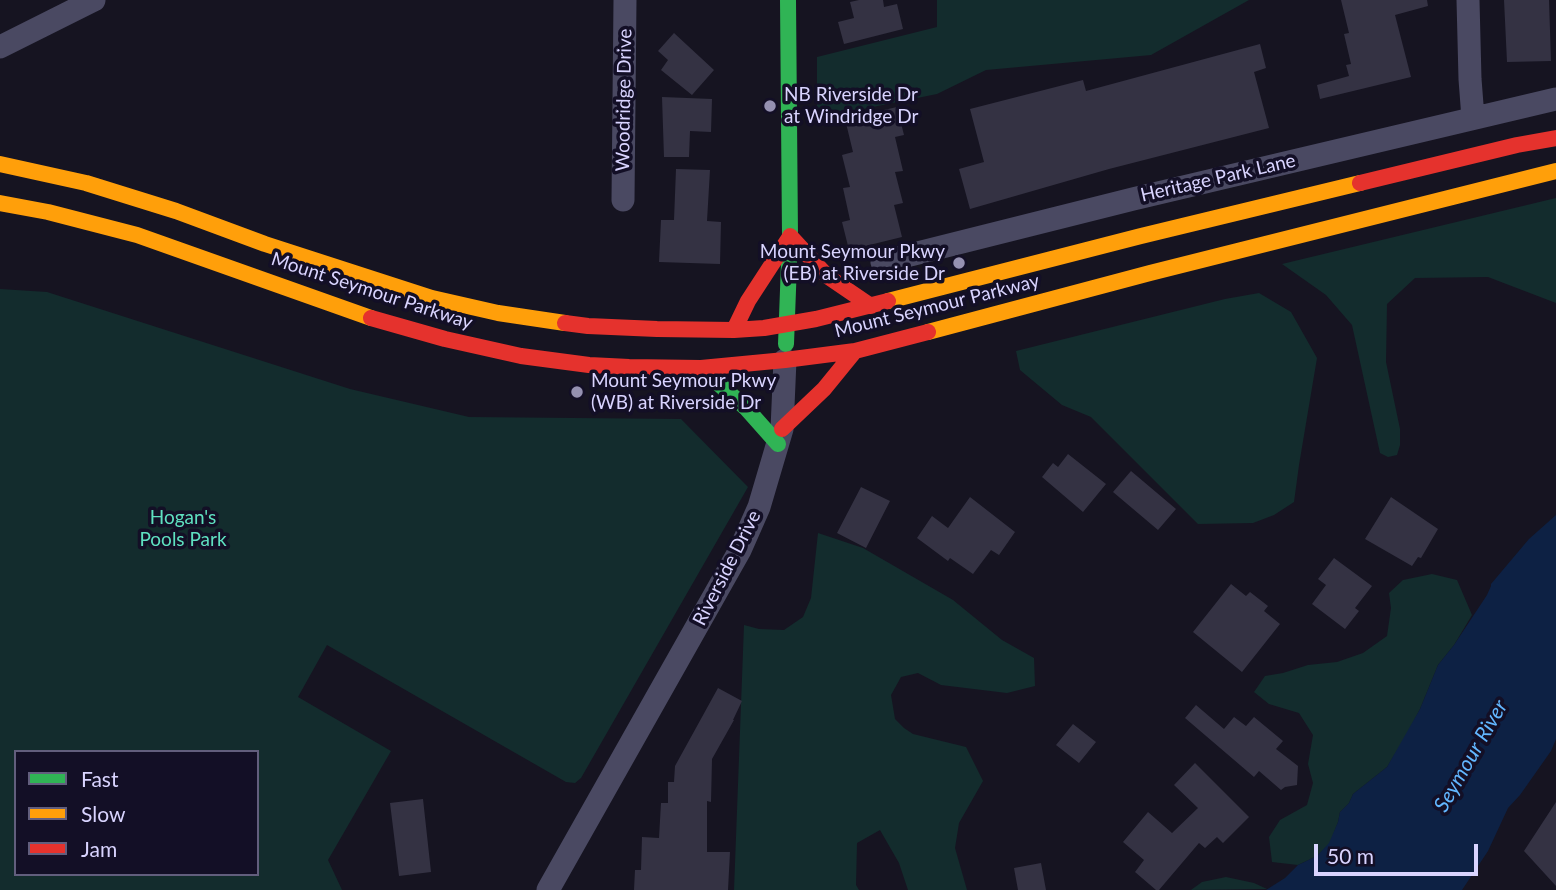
<!DOCTYPE html>
<html>
<head>
<meta charset="utf-8">
<style>
  body { margin:0 }
  #map { position:relative; width:1556px; height:890px; overflow:hidden; background:#161421; font-family:Lato,sans-serif }
  canvas { display:block }
  .legend { position:absolute; left:14px; top:750px; width:245px; height:126px; box-sizing:border-box; background:#130f26; border:2px solid #625e7d; margin:0; padding:9px 12px; list-style:none; font-size:21px; color:#d9d4ff }
  .legend li { display:flex; align-items:center; gap:14px; height:35px }
  .legend b { width:35px; border:2px solid #625e7d }
  .scale { position:absolute; left:1314px; top:844px; width:164px; height:32px; box-sizing:border-box; border:4px solid #d9d4ff; border-top:0; padding-left:9px; font-size:21px; line-height:24px; white-space:nowrap; color:#d9d4ff; -webkit-text-stroke:5px #130f26; paint-order:stroke }
</style>
</head>
<body>
<div id="map">
<canvas width="1556" height="890"></canvas>
<ul class="legend">
<li><b style="height:9px;background:#30b455"></b>Fast</li>
<li><b style="height:9px;background:#ff9f0a"></b>Slow</li>
<li><b style="height:9px;background:#e5322d"></b>Jam</li>
</ul>
<div class="scale">50 m</div>
</div>
<script>
const g = document.querySelector('canvas').getContext('2d');
g.lineJoin = 'round';
function paint(path, color) { g.fillStyle = color; g.fill(path, 'evenodd'); }
const shape = rows => new Path2D(rows.map(r => 'M' + r).join(''));
function stroke(path, color, width, dash) { g.strokeStyle = color; g.lineWidth = width; g.lineCap = dash ? 'butt' : 'round'; g.setLineDash(dash || []); g.stroke(path); }
function drawText(font, color, halo, rows, align = 'center') {
  g.font = font + ' Lato,sans-serif'; g.lineWidth = 7; g.setLineDash([]); g.textBaseline = 'middle'; g.strokeStyle = halo; g.fillStyle = color; for (const [text, x, y, turn = 0] of rows) {
    g.save(); g.translate(x, y); g.rotate((+turn || 0) * Math.PI / 180); g.textAlign = isNaN(turn) ? turn : align; if (halo) g.strokeText(text, 0, 0); g.fillText(text, 0, 0); g.restore();
  }
}
paint(shape([
  [937,0,1249,0,1151,55,986,70,937,94,853,111,817,124,817,57,937,27],
  [1556,198,1556,303,1488,277,1415,278,1387,304,1386,362,1400,429,1400,445,1397,455,1388,457,1380,453,1352,325,1326,295,1282,264],
  [0,289,47,292,350,389,469,417,681,419,748,487,581,778,575,783,566,782,327,645,298,697,391,751,328,860,342,890,0,890],
  [16,752,257,752,257,874,16,874],
  [1259,293,1291,312,1317,358,1299,465,1294,502,1274,515,1253,523,1198,524,1091,417,1062,405,1020,370,1016,351,1225,299],
  [818,533,863,548,953,600,1002,640,1034,658,1035,686,1007,693,941,685,918,673,901,677,891,695,895,719,904,728,913,734,966,747,983,781,959,823,955,848,967,890,908,890,899,863,880,830,857,843,856,885,859,890,734,890,744,625,759,629,784,630,803,617,811,598],
  [1432,574,1457,580,1472,615,1454,645,1438,665,1420,709,1406,736,1387,767,1353,794,1349,803,1340,812,1338,822,1330,843,1317,856,1298,865,1272,862,1269,837,1280,820,1307,805,1313,783,1308,764,1313,735,1299,713,1269,704,1254,692,1265,676,1283,673,1308,665,1337,662,1363,653,1387,636,1391,608,1389,593,1403,580],
  [1226,877,1254,883,1267,889,1191,890,1202,882]
]), '#132c2d');
paint(shape([
  [1556,515,1556,739,1551,751,1520,795,1508,808,1488,851,1462,890,1266,890,1285,878,1298,865,1317,856,1329,843,1338,822,1340,812,1349,803,1353,794,1387,767,1420,709,1438,665,1454,645,1487,595,1491,586,1491,584,1529,539]
]), '#0d2144');
paint(shape([
  [859,0,883,0,884,7,897,4,903,29,844,44,838,22,854,18,850,2],
  [1341,0,1427,0,1428,6,1395,15,1411,77,1320,99,1317,85,1349,76,1346,65,1351,64,1344,34,1349,33],
  [1504,0,1549,0,1551,61,1507,62],
  [674,33,714,70,692,95,661,70,668,60,658,51],
  [1260,44,1266,68,1254,72,1269,128,1109,169,970,209,959,169,984,162,970,109,1083,80,1086,91],
  [662,97,712,99,711,132,690,131,689,157,664,157],
  [897,107,904,135,895,137,903,171,895,172,903,203,894,205,902,237,849,250,842,222,850,220,843,188,850,187,842,155,853,152,845,119],
  [676,169,710,170,707,221,721,222,720,264,659,262,661,220,674,220],
  [1068,454,1106,484,1083,512,1042,477,1053,463,1058,467],
  [1131,471,1176,509,1158,530,1113,492],
  [861,487,890,501,866,548,837,533],
  [970,497,1015,532,999,555,991,550,973,574,950,558,948,561,917,538,932,516,948,528],
  [1391,497,1438,529,1421,558,1418,557,1412,566,1365,539],
  [1334,558,1372,586,1355,608,1359,611,1345,629,1312,604,1326,585,1318,579],
  [1231,584,1246,596,1250,592,1268,606,1264,611,1280,624,1242,672,1193,632],
  [718,688,742,701,733,720,734,720,712,759,711,802,707,801,707,852,730,852,728,890,634,890,635,870,641,870,642,837,659,838,661,803,668,803,668,782,674,782,675,766],
  [1196,705,1224,729,1234,717,1246,726,1254,717,1283,741,1276,749,1298,766,1297,785,1285,787,1281,790,1259,771,1254,777,1185,718],
  [1073,724,1096,742,1079,763,1056,745],
  [1195,763,1249,817,1223,843,1217,837,1205,848,1199,843,1159,890,1156,890,1135,872,1144,860,1123,842,1148,812,1172,833,1198,808,1174,785],
  [423,799,431,872,399,876,390,803],
  [1556,802,1556,886,1524,851],
  [1041,863,1046,890,1018,890,1014,868]
]), '#343243');
stroke(shape([
  [1468,0,1470,79,1473,118],
  [0,47,94,0],
  [623,200,625,0],
  [882,262,1133,199,1556,99],
  [548,890,740,550,759,507,782,429,785,360]
]), '#4a4962', 23);
stroke(shape([
  [786,344,790,236,788,0],
  [701,368,746,408,778,444]
]), '#30b455', 16);
stroke(shape([
  [0,164,86,183,176,211,265,244,432,298,498,313,565,323],
  [0,203,48,212,137,235,371,318],
  [888,301,1141,236,1360,183],
  [928,332,1150,273,1556,171]
]), '#ff9f0a', 16);
stroke(shape([
  [1360,183,1517,145,1556,138],
  [790,236,827,276,871,306],
  [371,318,445,339,521,356,589,365,629,367,701,368,785,360,855,351,928,332],
  [565,323,588,326,657,329,734,330,764,328,816,319,888,301],
  [734,330,748,301,789,238],
  [782,429,824,389,855,351]
]), '#e5322d', 16);
for (const [x, y, r, color] of [
  [770,106,7,"#9591b1"],
  [959,263,7,"#9591b1"],
  [577,392,7,"#9591b1"]
]) { const dot = new Path2D(); dot.arc(x, y, r, 0, 2 * Math.PI); g.fillStyle = color; g.fill(dot); stroke(dot, '#130f26', 2.5); }
drawText('19px', '#d9d4ff', '#130f26', [
  ["NB Riverside Dr",784,95],
  ["at Windridge Dr",784,117],
  ["Mount Seymour Pkwy",945,252,"right"],
  ["(EB) at Riverside Dr",945,274,"right"],
  ["Mount Seymour Pkwy",591,381],
  ["(WB) at Riverside Dr",591,403]
], 'left');
drawText('19px', '#d9d4ff', '#130f26', [
  ["Woodridge Drive",624,100,-89],
  ["Heritage Park Lane",1218,178,-13],
  ["Mount Seymour Parkway",372,291,18],
  ["Mount Seymour Parkway",937,306,-14],
  ["Riverside Drive",727,568,-63]
]);
drawText('19px', '#5fe0c0', '#130f26', [
  ["Hogan's",183,518],
  ["Pools Park",183,540]
]);
drawText('italic 21px', '#62b6ff', '#130f26', [
  ["Seymour River",1471,756,-60]
]);
</script>
</body>
</html>
